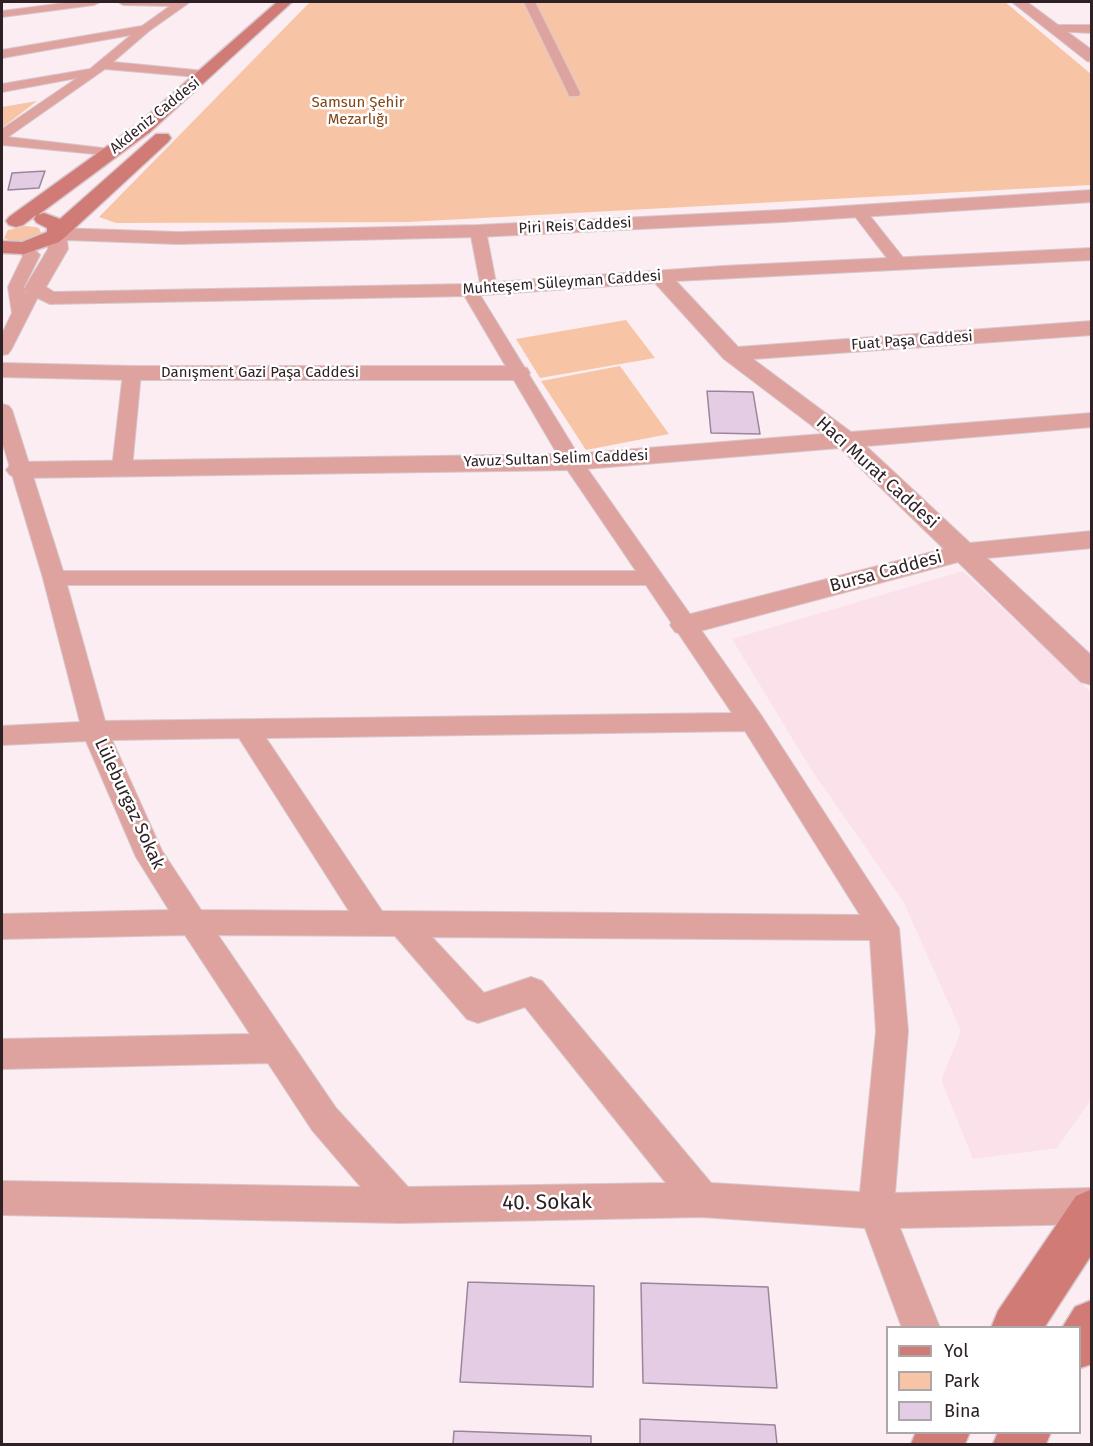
<!DOCTYPE html>
<html>
<head>
<meta charset="utf-8">
<style>
  body { margin:0 }
  #map { position:relative; width:1093px; height:1446px; overflow:hidden; background:#fbedf2; font-family:"Fira Sans",sans-serif }
  canvas { display:block }
  .frame { position:absolute; inset:0; border:3px solid #2e2126; pointer-events:none }
  .legend { position:absolute; left:886px; top:1326px; width:195px; height:108px; box-sizing:border-box; background:#fff; border:2px solid #aba6a8; margin:0; padding:8px 10px; list-style:none; font-size:18px; color:#2e2126 }
  .legend li { display:flex; align-items:center; gap:12px; height:30px }
  .legend b { width:30px; border:2px solid #aba6a8 }
</style>
</head>
<body>
<div id="map">
<canvas width="1093" height="1446"></canvas>
<div class="frame"></div>
<ul class="legend">
<li><b style="height:8px;background:#d17b76"></b>Yol</li>
<li><b style="height:16px;background:#f7c5a6"></b>Park</li>
<li><b style="height:16px;background:#e4cce4"></b>Bina</li>
</ul>
</div>
<script>
const g = document.querySelector('canvas').getContext('2d');
g.lineJoin = 'round';
function paint(path, color) { g.fillStyle = color; g.fill(path, 'evenodd'); }
const shape = rows => new Path2D(rows.map(r => 'M' + r).join(''));
function stroke(path, color, width, dash) { g.strokeStyle = color; g.lineWidth = width; g.lineCap = dash ? 'butt' : 'round'; g.setLineDash(dash || []); g.stroke(path); }
function drawText(font, color, halo, rows, align = 'center') {
  g.font = font + ' "Fira Sans",sans-serif'; g.lineWidth = 5; g.setLineDash([]); g.textBaseline = 'middle'; g.strokeStyle = halo; g.fillStyle = color; for (const [text, x, y, turn = 0] of rows) {
    g.save(); g.translate(x, y); g.rotate((+turn || 0) * Math.PI / 180); g.textAlign = isNaN(turn) ? turn : align; if (halo) g.strokeText(text, 0, 0); g.fillText(text, 0, 0); g.restore();
  }
}
paint(shape([
  [963,571,1091,692,1091,1100,1057,1148,973,1159,941,1080,961,1031,903,901,810,768,732,639]
]), '#fbe2ea');
paint(shape([
  [310,2,1005,2,1091,74,1091,185,408,222,116,223,99,217],
  [37,101,2,128,2,107],
  [25,226,36,227,39,228,41,233,23,242,11,241,4,238,8,230],
  [626,320,655,358,540,378,516,339],
  [620,366,669,434,586,450,541,381]
]), '#f7c5a6');
const building = shape([
  [45,171,39,188,8,190,12,173,45,171],
  [707,391,753,392,760,434,711,433,707,391],
  [468,1282,594,1286,593,1387,460,1382,468,1282],
  [641,1283,768,1287,777,1388,643,1383,641,1283],
  [640,1419,775,1425,777,1444,640,1444,640,1419],
  [454,1431,591,1436,591,1444,453,1444,454,1431]
]);
paint(building, '#e4cce4');
stroke(building, '#9a859a', 1.5);
const minor = shape([
  [72,2,100,2,94,5,2,17,2,11,72,2],
  [118,2,190,2,149,31,113,62,205,71,209,72,211,75,209,78,105,69,8,137,111,149,118,153,116,156,2,145,2,129,77,78,2,92,2,84,90,69,131,35,2,58,2,50,142,26,170,6,123,5,118,2],
  [524,2,535,2,580,93,579,96,569,96,568,93,524,2],
  [1055,25,1092,25,1092,33,1051,31,1049,29,1055,25],
  [858,205,863,207,905,260,907,263,905,266,893,266,850,210,858,205],
  [478,226,486,231,497,288,489,293,481,288,470,231,478,226],
  [24,243,30,245,40,255,24,287,26,293,35,293,38,297,11,350,8,354,2,355,2,334,12,313,8,287,23,256,16,248,24,243],
  [469,285,475,286,477,290,582,461,761,715,899,928,908,1031,895,1193,1092,1188,1092,1224,900,1228,940,1328,902,1328,865,1228,702,1217,400,1223,2,1215,2,1181,361,1187,312,1130,268,1063,2,1069,2,1039,250,1034,185,935,2,939,2,914,169,910,136,857,86,741,2,745,2,726,80,722,43,578,2,441,2,404,9,406,12,410,63,571,636,571,562,462,461,290,463,286,469,285],
  [67,585,646,585,732,713,105,721,67,585],
  [745,731,860,915,382,911,266,738,745,731],
  [239,738,349,911,201,910,162,851,112,740,239,738],
  [218,935,395,936,467,1019,478,1023,525,1007,666,1183,408,1187,336,1108,218,935],
  [432,937,870,940,876,1031,860,1192,711,1183,542,981,531,977,484,993,432,937],
  [132,367,139,369,141,373,132,468,129,472,122,474,115,472,112,468,123,373,125,369,132,367]
]);
const tertiary = shape([
  [1012,2,1027,2,1092,50,1092,62,1087,61,1012,2],
  [1092,190,1092,202,782,222,478,237,178,244,67,240,68,249,46,287,54,292,469,284,723,266,1092,248,1092,260,676,281,738,347,1092,321,1092,335,753,359,851,432,1092,413,1092,427,866,446,970,543,1092,531,1092,548,987,558,1092,656,1092,685,1081,682,958,562,685,635,675,632,670,625,675,618,944,549,840,448,572,470,19,478,10,475,6,470,10,465,19,462,572,454,823,434,724,359,655,283,469,296,50,304,27,293,24,289,48,249,47,234,50,230,57,228,178,232,478,225,782,210,1092,190],
  [2,363,132,366,519,366,527,368,530,373,527,378,519,380,132,380,2,377,2,363]
]);
const secondary = shape([
  [277,2,292,2,150,132,38,215,44,213,60,219,156,134,168,134,171,138,168,142,64,238,59,242,24,254,2,253,2,241,22,242,47,232,47,228,37,223,34,219,36,215,23,225,16,227,9,225,6,221,9,217,138,124,277,2],
  [1092,1189,1092,1254,1044,1328,991,1328,998,1311,1076,1196,1092,1189],
  [1092,1300,1092,1364,1080,1368,1080,1328,1062,1328,1075,1307,1092,1300],
  [916,1432,970,1432,965,1444,911,1444,916,1432],
  [998,1432,1051,1432,1046,1444,993,1444,998,1432]
]);
stroke(minor, '#d6c8cd', 2);
stroke(tertiary, '#d6c8cd', 2);
stroke(secondary, '#d6c8cd', 3);
paint(minor, '#dfa39f');
paint(tertiary, '#dfa39f');
paint(secondary, '#d17b76');
drawText('15px', '#834515', '#fff', [
  ["Samsun Şehir",358,103],
  ["Mezarlığı",358,120]
]);
drawText('15px', '#2e2126', '#fff', [
  ["Akdeniz Caddesi",155,116,-39],
  ["Piri Reis Caddesi",575,226,-3],
  ["Muhteşem Süleyman Caddesi",562,283,-4],
  ["Fuat Paşa Caddesi",912,341,-4],
  ["Danışment Gazi Paşa Caddesi",260,373],
  ["Yavuz Sultan Selim Caddesi",556,459,-2]
]);
drawText('18px', '#2e2126', '#fff', [
  ["Hacı Murat Caddesi",877,473,42],
  ["Bursa Caddesi",886,572,-15],
  ["Lüleburgaz Sokak",129,804,65]
]);
drawText('21px', '#2e2126', '#fff', [
  ["40. Sokak",547,1203,-1]
]);
</script>
</body>
</html>
